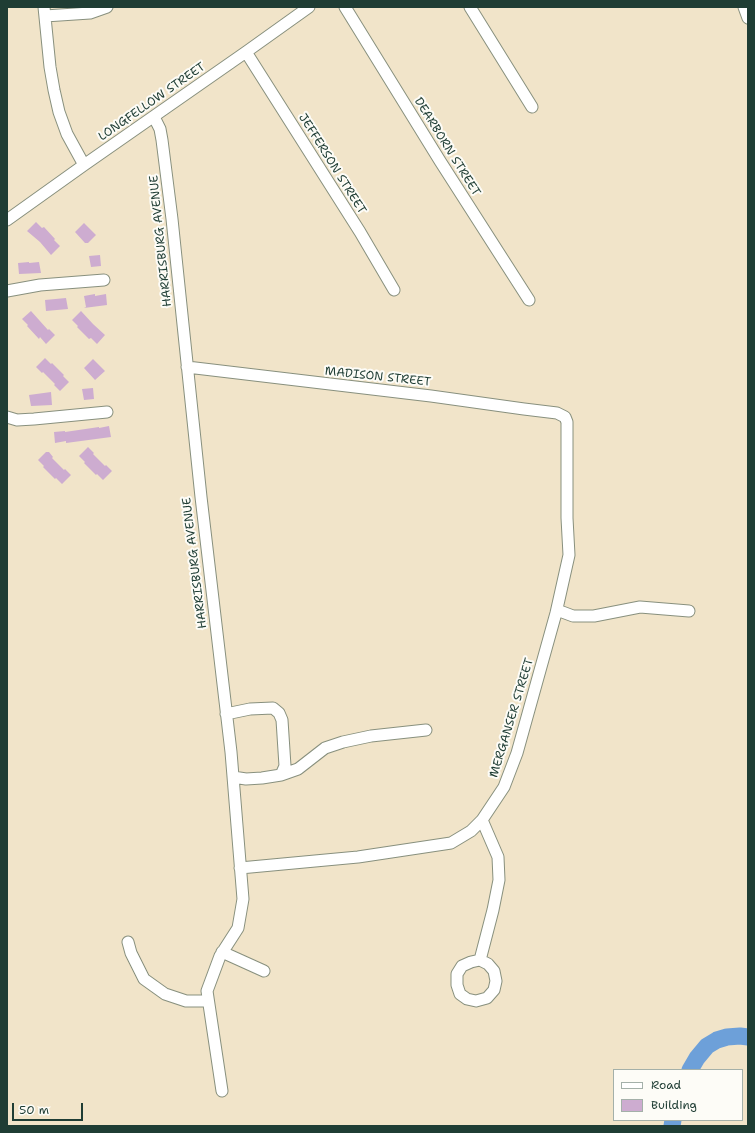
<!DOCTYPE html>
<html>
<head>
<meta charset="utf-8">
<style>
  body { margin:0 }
  #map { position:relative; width:755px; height:1133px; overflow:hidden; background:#f1e4c9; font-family:"Shantell Sans",sans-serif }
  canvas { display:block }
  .frame { position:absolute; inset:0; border:8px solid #1f3d34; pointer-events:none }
  .legend { position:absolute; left:613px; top:1069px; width:130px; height:52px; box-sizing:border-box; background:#fdfcf7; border:1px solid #a4b0a9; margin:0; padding:5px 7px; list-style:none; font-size:12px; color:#1f3d34 }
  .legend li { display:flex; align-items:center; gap:8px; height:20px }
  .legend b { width:20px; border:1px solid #a4b0a9 }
  .scale { position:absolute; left:12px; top:1103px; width:71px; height:18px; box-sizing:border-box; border:2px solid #1f3d34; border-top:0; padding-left:5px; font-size:12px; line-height:14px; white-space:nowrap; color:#1f3d34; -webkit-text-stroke:3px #fdfcf7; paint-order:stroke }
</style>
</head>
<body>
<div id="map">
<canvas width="755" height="1133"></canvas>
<div class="frame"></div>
<ul class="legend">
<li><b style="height:5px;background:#fff"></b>Road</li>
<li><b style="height:11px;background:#cdacd0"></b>Building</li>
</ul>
<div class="scale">50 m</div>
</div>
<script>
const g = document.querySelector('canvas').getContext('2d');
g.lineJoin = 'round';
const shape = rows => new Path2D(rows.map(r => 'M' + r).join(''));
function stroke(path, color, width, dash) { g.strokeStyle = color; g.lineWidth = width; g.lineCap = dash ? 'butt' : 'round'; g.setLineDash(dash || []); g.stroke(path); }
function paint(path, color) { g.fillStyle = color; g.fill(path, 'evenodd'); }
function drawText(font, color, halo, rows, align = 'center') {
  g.font = font + ' "Shantell Sans",sans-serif'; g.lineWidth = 4; g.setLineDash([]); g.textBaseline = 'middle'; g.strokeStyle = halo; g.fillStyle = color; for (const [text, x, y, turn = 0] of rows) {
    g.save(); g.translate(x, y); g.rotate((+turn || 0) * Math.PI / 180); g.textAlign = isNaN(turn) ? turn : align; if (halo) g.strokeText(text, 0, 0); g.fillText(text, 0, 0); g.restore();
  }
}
stroke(shape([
  [690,1070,697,1058,707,1046,717,1040,727,1037,740,1036,748,1037],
  [672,1126,673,1120]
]), '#6da0d9', 17);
paint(shape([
  [36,222,42,228,44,227,55,239,54,240,60,246,51,255,40,242,27,231],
  [84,223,96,235,88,243,85,243,75,232],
  [100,255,101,266,91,267,89,256],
  [29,262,29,263,39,262,41,273,19,274,18,263],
  [95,294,95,296,106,294,107,305,84,308,86,307,84,296],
  [66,298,68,309,46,311,45,300],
  [31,311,48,330,49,329,55,335,46,344,40,337,39,339,27,326,28,325,22,319],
  [81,311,93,324,105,335,97,344,91,338,89,339,77,327,78,326,72,320],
  [45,358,51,364,52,363,64,375,63,376,69,382,60,391,54,385,55,384,43,372,42,373,36,367],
  [93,359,105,371,95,380,84,368],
  [93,388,94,399,84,400,82,389],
  [51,392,52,405,31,406,29,395],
  [109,426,111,437,66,443,66,441,55,443,54,432,65,431,65,432,99,427,99,428],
  [88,447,94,453,93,454,105,466,106,465,112,471,103,480,97,474,96,475,84,463,85,462,79,456],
  [46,452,49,452,53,457,52,458,64,470,65,469,71,475,62,484,56,478,55,479,43,467,44,466,38,460]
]), '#cdacd0');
const minor = shape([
  [44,7,50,67,54,90,59,112,67,134,84,165],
  [345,7,440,161,529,300],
  [470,7,532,107],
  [744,7,748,18],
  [45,16,90,13,107,7],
  [246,52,360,232,394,290],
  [154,117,160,129,162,140,172,219,201,497,231,752,243,899,238,928,220,956,207,991,222,1091],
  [7,220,84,165,246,52,309,7],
  [7,291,40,285,104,280],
  [187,367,431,396,524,409,557,413,565,417,567,422,567,518,569,555,556,613,517,753,504,787,482,820,471,831,451,843,358,857,240,868],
  [7,417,17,420,34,419,107,412],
  [557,610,573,616,594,616,640,607,689,611],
  [226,714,250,709,273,708,279,713,282,720,285,766,281,775,262,778,246,779,233,777],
  [281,775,298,769,325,748,343,742,371,736,426,730],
  [128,942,131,953,144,979,165,994,186,1001,208,1001],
  [222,952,264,971],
  [480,960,488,964,494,971,496,981,494,990,487,998,476,1001,467,999,460,994,457,985,457,974,462,966,471,962,480,960,493,910,499,880,498,857,482,820]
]);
stroke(minor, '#88907e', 13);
stroke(minor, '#fff', 11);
drawText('12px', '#1f3d34', '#fdfcf7', [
  ["LONGFELLOW STREET",152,102,-35],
  ["DEARBORN STREET",447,147,58],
  ["JEFFERSON STREET",332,164,58],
  ["HARRISBURG AVENUE",161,241,-96],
  ["MADISON STREET",378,377,6],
  ["HARRISBURG AVENUE",195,563,-97],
  ["MERGANSER STREET",512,718,-73]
]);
</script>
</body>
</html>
